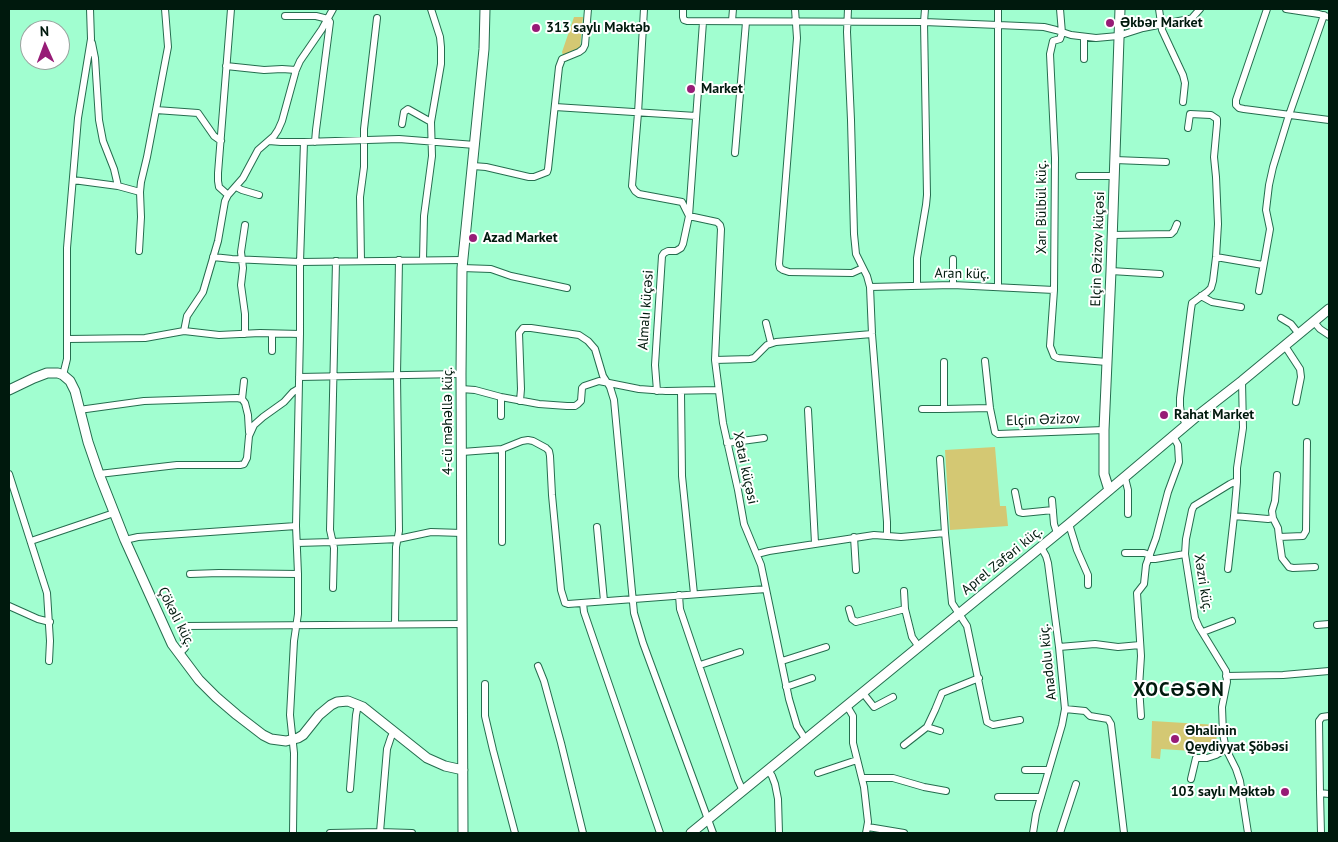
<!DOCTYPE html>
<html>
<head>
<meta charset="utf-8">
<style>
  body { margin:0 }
  #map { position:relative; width:1338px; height:842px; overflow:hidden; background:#a1fed0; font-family:"PT Sans",sans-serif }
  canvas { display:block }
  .frame { position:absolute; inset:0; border:10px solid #00190d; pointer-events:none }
  .north { position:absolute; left:20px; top:20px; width:50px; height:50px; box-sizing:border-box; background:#fff; border:1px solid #99a39e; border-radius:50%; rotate:358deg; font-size:14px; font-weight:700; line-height:20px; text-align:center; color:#00190d }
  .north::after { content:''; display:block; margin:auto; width:18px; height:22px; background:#971c76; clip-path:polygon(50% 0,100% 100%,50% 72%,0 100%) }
</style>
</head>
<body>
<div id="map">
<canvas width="1338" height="842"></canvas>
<div class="frame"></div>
<div class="north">N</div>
</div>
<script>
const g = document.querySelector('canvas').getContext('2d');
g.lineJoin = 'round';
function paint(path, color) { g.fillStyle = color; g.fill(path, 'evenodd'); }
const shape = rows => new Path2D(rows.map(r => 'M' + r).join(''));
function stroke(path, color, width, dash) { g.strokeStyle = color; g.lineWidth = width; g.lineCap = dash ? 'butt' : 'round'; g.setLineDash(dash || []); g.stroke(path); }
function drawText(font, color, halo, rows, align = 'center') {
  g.font = font + ' "PT Sans",sans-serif'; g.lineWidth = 4; g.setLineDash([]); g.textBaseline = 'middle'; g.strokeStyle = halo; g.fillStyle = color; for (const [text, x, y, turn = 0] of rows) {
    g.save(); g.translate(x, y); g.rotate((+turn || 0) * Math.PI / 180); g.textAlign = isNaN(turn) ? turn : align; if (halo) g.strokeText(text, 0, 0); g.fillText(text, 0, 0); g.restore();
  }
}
paint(shape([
  [574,17,583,17,580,48,563,55,562,52],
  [995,447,1000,506,1006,506,1008,526,950,530,945,450],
  [1152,721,1218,725,1216,743,1208,752,1161,749,1160,759,1151,758]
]), '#d4c873');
const street = shape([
  [644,9,638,113,632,186,635,191,639,194,682,202,689,216,683,244,681,248,676,251,668,251,664,253,662,256,655,365,657,391],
  [683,9,683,17,684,20,687,21,924,22,998,25,1044,27,1056,30,1071,35,1096,38,1118,36,1143,28,1189,19,1192,18,1200,9],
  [795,9,797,38,779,264,780,268,783,270,789,272,852,273,863,268],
  [848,9,847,32,851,120,854,234,856,254,867,276,870,287,872,334,887,522,887,536],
  [998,9,998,287],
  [1060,9,1062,33,1060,39,1053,41,1050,54,1055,158,1054,290,1050,346,1054,356,1058,358,1107,362],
  [1159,9,1162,30,1183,75,1185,83,1183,102],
  [1267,9,1236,100,1236,105,1239,108,1244,109,1329,120],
  [1286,9,1319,14,1329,17],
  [285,16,316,16,328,19,330,22,316,130,315,142],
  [732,21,733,9],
  [703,22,689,216,717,222,720,225,721,229,715,360,723,423,738,490,744,524,761,565,789,699,797,726,806,740],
  [1084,38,1084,59],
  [92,43,95,58,99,120,103,141,114,169,118,186],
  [226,66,264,70,282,69,296,70],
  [555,107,696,116],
  [156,110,198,113,214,136,221,141],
  [402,124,404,112,408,109,431,122],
  [269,141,281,142,304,142,399,139,475,145],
  [735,153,746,22],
  [1115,160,1166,162],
  [473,166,486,167,529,177,534,177,547,172,548,169,559,67,562,59,579,52,583,49,585,45,588,9],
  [1079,176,1114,176],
  [73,180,118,186,140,192],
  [236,187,242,190,259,195],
  [228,195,219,187,218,181,218,173,231,9],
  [1112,235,1171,234,1174,231,1177,224],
  [139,251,141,217,140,192,141,182,147,157,168,47,165,9],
  [213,257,232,259,300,262,463,260],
  [1216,257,1263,265],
  [953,259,953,285],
  [423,260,424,216,432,156,431,122,441,64,441,47,440,37,431,9],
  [361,261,360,197,364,167,364,129,377,18],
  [462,268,491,269,511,276,567,288],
  [1111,271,1160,274],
  [917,286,917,258,926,205,927,195,924,22,925,9],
  [870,287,953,285,1054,290],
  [1259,291,1270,229,1266,210,1269,185,1273,167,1289,115,1324,15],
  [1201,296,1212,302,1241,307],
  [1281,318,1291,324,1299,334],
  [1314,322,1320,329,1329,335],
  [766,323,771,343],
  [184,331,187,316,203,292,218,241,225,201,228,195,243,178,258,150,274,136,278,130,282,121,296,70,300,61,322,29,333,9],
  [245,334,245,314,241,285,243,268,241,252,245,225],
  [272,334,272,351],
  [68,339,145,338,184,331,219,335,260,333,300,334],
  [1285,346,1300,369,1301,377,1296,402],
  [715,360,750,359,754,358,767,345,776,342,872,334],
  [985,361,990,408,995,432,998,434,1104,430],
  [944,362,944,409,990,408],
  [63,375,67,359,67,248,78,118,91,39,90,9],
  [299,377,461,374],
  [1242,381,1243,428,1237,468,1237,482,1234,482,1230,484,1194,506,1192,510,1186,539,1185,554,1195,618,1199,627,1226,671,1227,682,1222,707,1223,734,1226,749,1236,769,1240,781,1248,833],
  [461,389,475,390,501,397,539,404,567,406,575,406,578,404,581,401,582,388,584,386,599,381,639,389,666,391,718,390],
  [681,392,682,476,694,594],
  [501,397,501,416],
  [242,399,244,381],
  [520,401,521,389,519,333,523,328,531,328,579,335,588,341,595,349,603,376,610,387,614,400,634,613,643,643,713,833],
  [922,409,944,409],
  [79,410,144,401,237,398,242,399,245,403,248,415,249,432],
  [808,410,815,543],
  [1186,425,1181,413,1180,406,1180,398,1191,309,1192,303,1207,292,1211,288,1213,281,1216,257,1218,224,1216,177,1214,157,1217,124,1217,119,1211,115,1190,114,1188,128],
  [727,443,764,438],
  [462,452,502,449,522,441,528,440,533,441,546,448,549,451,550,456,552,495,561,590,565,603,568,604,766,589],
  [940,459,945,533],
  [9,474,47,593,50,641,49,661],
  [99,474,177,465,240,465,244,464,247,458,249,436,254,425,263,417,284,402,293,392,298,389],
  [1125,478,1128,490,1128,514],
  [1237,482,1234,516,1268,519,1273,518,1278,528,1279,537,1303,536,1306,531,1307,442],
  [1015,492,1019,512,1023,513,1053,510],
  [1052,500,1054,524,1057,533],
  [1273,518,1272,511,1275,501,1277,475],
  [1069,524,1077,550,1088,575,1088,585],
  [597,527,604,601],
  [854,537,856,570],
  [1279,537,1282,558,1289,567,1293,568,1315,567],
  [125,540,138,537,296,526],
  [31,541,114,513],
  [502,542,502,449],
  [297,543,332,542,398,539,431,532,462,533],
  [1125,553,1144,553,1150,555],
  [757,554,769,551,874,535,901,537,945,533,952,603,967,626,987,722,993,725,1020,720],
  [1148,559,1155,559,1185,554],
  [1228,569,1234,516],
  [190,574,219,573,298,574],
  [333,588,334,548,330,530,336,261],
  [904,591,905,609,912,637,919,647],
  [679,595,680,609,738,780,743,791],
  [583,603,584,612,660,833],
  [9,606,38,619,50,622],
  [849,609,852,619,856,622,905,609],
  [395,624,396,547,399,531,397,375,399,260],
  [1317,625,1329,624],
  [1203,632,1232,621],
  [1059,647,1095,644,1118,647,1140,645],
  [179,654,185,648,183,633,183,628,186,626,462,624],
  [782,661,826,647],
  [700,665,740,652],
  [538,666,544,681,561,743,583,833],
  [1226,676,1283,675,1329,671],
  [485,684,485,716,493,750,515,833],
  [786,687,812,678],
  [863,693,874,707,893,697],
  [847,706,853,716,853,743,864,787,868,822,866,833],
  [1065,709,1085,711,1090,716,1108,719,1111,724,1124,833],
  [1141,716,1139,687,1141,656,1137,593,1144,584,1146,565,1156,538,1168,492,1179,462,1178,445,1173,436],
  [1329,716,1322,717,1319,721,1320,793,1329,794],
  [927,727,940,731],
  [904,745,927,727,935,710,942,693,979,678],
  [768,770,772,776,775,784,778,799,779,833],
  [1025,770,1048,770],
  [818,773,857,760],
  [862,778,893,778,924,787,946,791],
  [1191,779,1196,758,1207,758,1216,755,1226,749],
  [350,789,356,715,358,705],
  [1320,793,1321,833],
  [998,797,1041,797],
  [868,827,904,833],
  [380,832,387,749,391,737,394,731],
  [293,833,294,753,290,715,294,641,298,614,298,574,296,526,300,334,300,262,304,142],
  [330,833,380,832,412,833],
  [1033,833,1036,814,1062,725,1065,709,1059,647,1048,563,1046,556,1041,547],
  [1060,833,1076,784]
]);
const secondary = shape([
  [9,390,34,378,47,373,58,373,63,375,70,381,75,391,88,442,99,474,125,540,172,644,199,680,216,697,237,715,263,735,271,739,286,741,298,738,303,735,319,715,331,705,337,702,348,701,363,707,427,758,445,766,463,770],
  [1109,490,1104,474,1104,430,1111,271,1120,9],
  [463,833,461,374,462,268,484,49,485,9],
  [691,833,1069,524,1197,416,1242,381,1329,309]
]);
stroke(street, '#256d4e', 8);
stroke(secondary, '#256d4e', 11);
stroke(street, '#fff', 6);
stroke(secondary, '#fff', 9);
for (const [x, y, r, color] of [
  [1110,23,5,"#971c76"],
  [536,28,5,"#971c76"],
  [691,89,5,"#971c76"],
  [473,238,5,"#971c76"],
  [1164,415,5,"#971c76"],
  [1175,739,5,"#971c76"],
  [1285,792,5,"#971c76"]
]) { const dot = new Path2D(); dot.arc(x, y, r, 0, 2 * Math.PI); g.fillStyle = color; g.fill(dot); stroke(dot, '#fff', 2); }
drawText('bold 14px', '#00190d', '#fff', [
  ["Əkbər Market",1120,23],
  ["313 saylı Məktəb",546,28],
  ["Market",701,89],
  ["Azad Market",483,238],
  ["Rahat Market",1174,415],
  ["Əhalinin",1185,731],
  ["Qeydiyyat Şöbəsi",1185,747],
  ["103 saylı Məktəb",1275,792,"right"]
], 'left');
drawText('14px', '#00190d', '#fff', [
  ["Xarı Bülbül küç.",1042,207,-90],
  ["Elçin Əzizov küçəsi",1098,249,-88],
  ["Aran küç.",962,274,1],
  ["Almalı küçəsi",646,310,-86],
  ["Elçin Əzizov",1043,420,-2],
  ["4-cü məhəllə küç.",448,421,-90],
  ["Xətai küçəsi",745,468,78],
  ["Aprel Zəfəri küç.",1002,561,-39],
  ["Xəzri küç.",1203,583,81],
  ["Çökəli küç.",176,617,63],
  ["Anadolu küç.",1048,662,-96]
]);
g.letterSpacing = '1px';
drawText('bold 19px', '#00190d', '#fff', [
  ["XOCƏSƏN",1179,691]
]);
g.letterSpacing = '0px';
</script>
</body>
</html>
